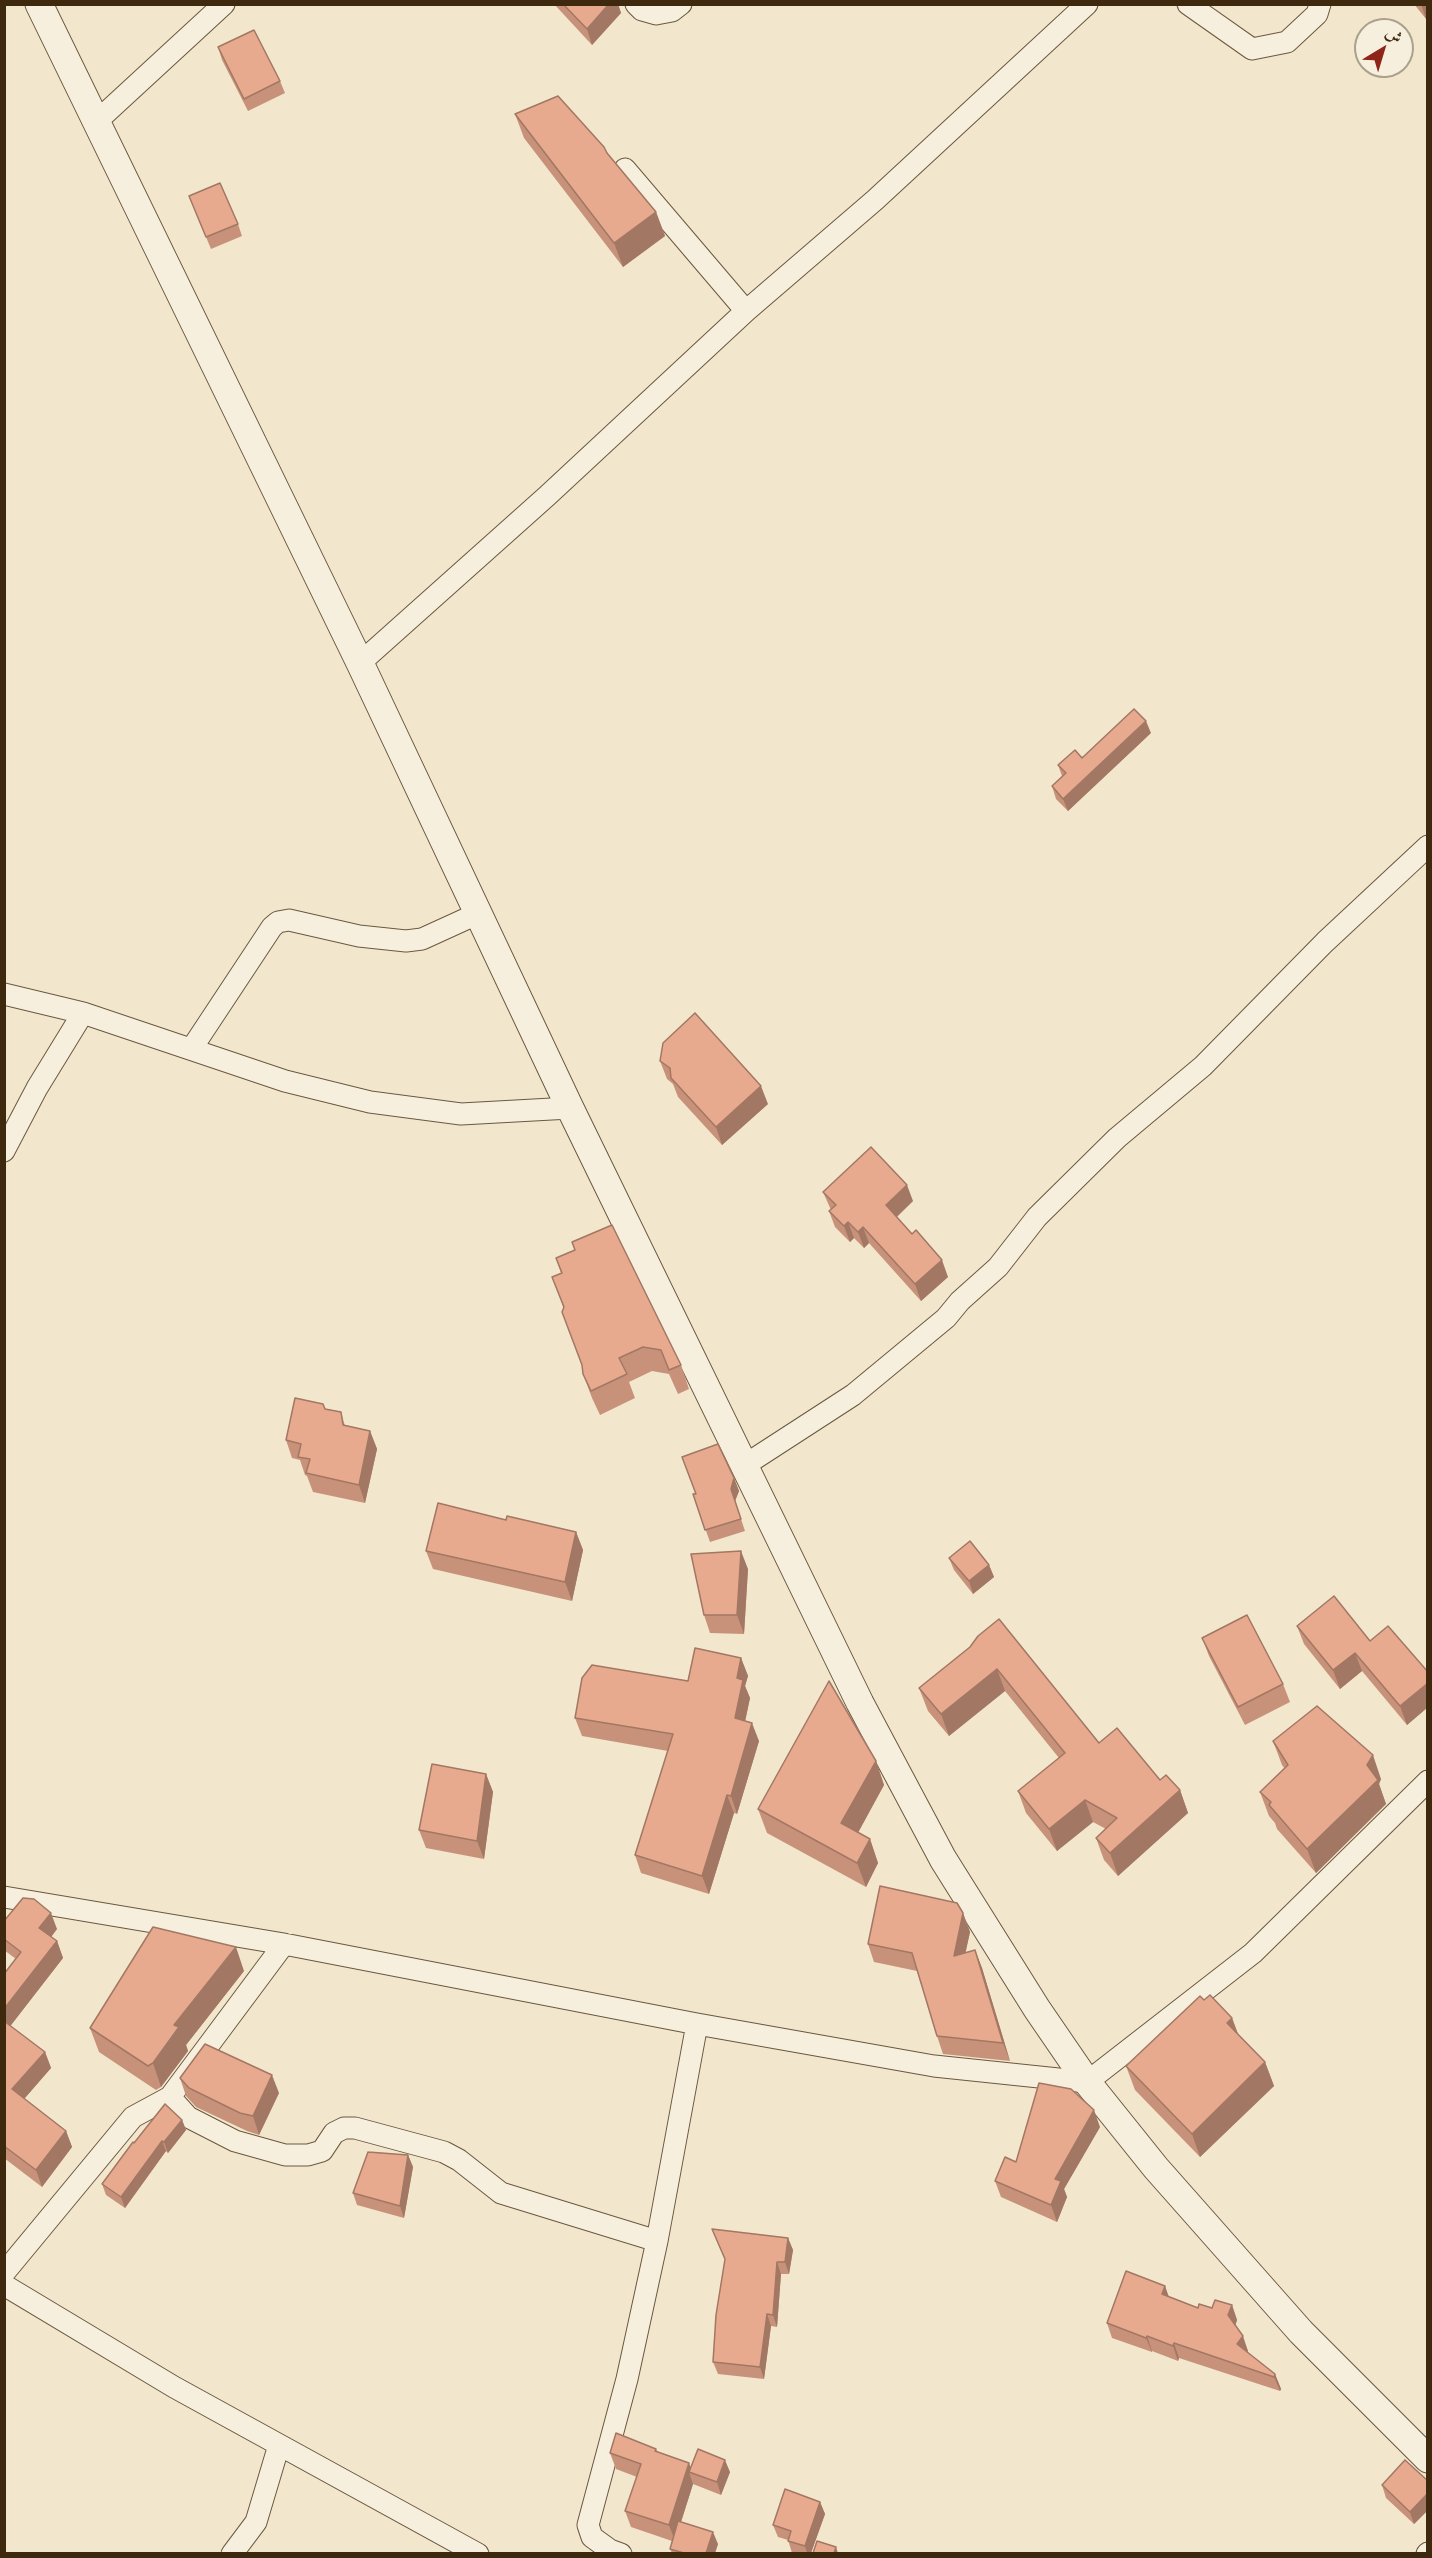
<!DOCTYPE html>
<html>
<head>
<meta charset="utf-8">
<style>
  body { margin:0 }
  #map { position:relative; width:1432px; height:2558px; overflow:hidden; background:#f2e7cd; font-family:Alegreya,Amiri,serif }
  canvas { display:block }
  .frame { position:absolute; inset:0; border:6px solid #3e290e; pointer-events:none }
  .north { position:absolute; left:1354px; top:18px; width:60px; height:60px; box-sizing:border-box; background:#f7efde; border:2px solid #ada08b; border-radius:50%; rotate:38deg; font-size:16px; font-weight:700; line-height:24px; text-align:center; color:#3e290e }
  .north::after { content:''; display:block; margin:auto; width:21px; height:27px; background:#8f2418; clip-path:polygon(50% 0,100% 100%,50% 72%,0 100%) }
</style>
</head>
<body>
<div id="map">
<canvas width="1432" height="2558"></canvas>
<div class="frame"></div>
<div class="north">ش</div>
</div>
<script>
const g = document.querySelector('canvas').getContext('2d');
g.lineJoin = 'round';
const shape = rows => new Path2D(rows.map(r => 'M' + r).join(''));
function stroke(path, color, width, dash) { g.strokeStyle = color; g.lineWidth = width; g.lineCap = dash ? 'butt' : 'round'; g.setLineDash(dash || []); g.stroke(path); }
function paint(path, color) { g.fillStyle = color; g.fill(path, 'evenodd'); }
const minor = shape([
  [636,4,642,10,656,14,672,11,681,4],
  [1188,4,1252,49,1287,42,1317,14,1320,4],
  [96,122,224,4],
  [625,169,746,311],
  [360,663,547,496,746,311,875,200,1087,4],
  [4,994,83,1013,285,1081,370,1102,461,1114,570,1108],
  [192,1048,272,927,278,922,289,920,359,936,406,941,422,939,479,913],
  [4,1151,37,1088,83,1013],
  [745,1465,853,1395,946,1318,960,1301,998,1267,1037,1217,1117,1138,1203,1066,1325,942,1428,846],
  [4,1897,284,1944,697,2024,934,2066,1087,2082,1253,1953,1428,1781],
  [170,2097,188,2117,235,2141,285,2155,308,2155,322,2151,334,2133,344,2128,355,2128,444,2152,459,2160,501,2193,657,2241],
  [4,2273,133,2117,170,2097,284,1944],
  [4,2285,174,2387,478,2554],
  [232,2554,256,2522,279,2445],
  [621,2554,610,2550,592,2537,588,2525,627,2379,657,2241,697,2024],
  [1427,2554,1428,2553]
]);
const tertiary = shape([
  [39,4,360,663,570,1108,860,1703,943,1859,1037,2009,1087,2082,1156,2168,1301,2332,1428,2459]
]);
stroke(minor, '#6b583e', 23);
stroke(tertiary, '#6b583e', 29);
stroke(minor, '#f7efde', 21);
stroke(tertiary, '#f7efde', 27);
paint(shape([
  [554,4,618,4,621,13,592,45],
  [1414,4,1428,4,1428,18,1426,19],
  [218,47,280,81,285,93,248,111,222,60],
  [515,114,607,153,656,212,665,236,623,267,524,138],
  [189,196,238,224,242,236,211,249],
  [1151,733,1068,811,1056,799,1052,786,1062,776,1058,765],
  [660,1061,768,1104,722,1145,678,1097,673,1084,667,1079],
  [823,1192,913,1201,897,1217,948,1277,921,1301,869,1243,864,1248,854,1238,850,1242,835,1227,829,1211,831,1210],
  [556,1258,681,1365,689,1389,678,1394,669,1374,652,1371,629,1382,635,1398,600,1415,592,1398,583,1374,582,1366,564,1309,552,1277,561,1273],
  [325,1409,341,1412,345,1426,370,1431,377,1449,365,1503,313,1492,307,1476,305,1475,300,1460,292,1458,286,1440],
  [734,1478,739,1491,735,1501,745,1531,710,1542,693,1494],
  [506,1520,576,1532,583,1550,572,1601,433,1569,426,1551],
  [949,1558,989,1565,994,1577,973,1594,954,1570],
  [748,1569,744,1634,710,1633,704,1615],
  [1297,1626,1370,1641,1428,1672,1428,1707,1407,1725,1362,1671,1340,1689,1304,1644],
  [1202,1638,1283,1684,1290,1702,1245,1725,1209,1656],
  [970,1647,1099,1743,1160,1780,1180,1790,1188,1813,1118,1876,1104,1860,1096,1838,1106,1829,1093,1822,1057,1851,1026,1813,1018,1791,1059,1758,1005,1691,949,1736,928,1711,919,1688],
  [741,1658,748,1676,745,1686,750,1698,745,1721,759,1741,737,1814,734,1813,709,1894,641,1873,635,1855,668,1751,582,1736,575,1718,688,1681],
  [1273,1741,1381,1779,1379,1784,1386,1804,1316,1873,1277,1829,1275,1823,1269,1816,1260,1792,1285,1769,1282,1765],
  [876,1761,884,1785,858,1833,870,1839,878,1863,866,1887,767,1833,758,1809],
  [486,1774,493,1792,484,1859,426,1848,419,1830],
  [963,1913,970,1932,965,1953,975,1950,982,1968,1010,2061,943,2054,937,2036,917,1971,874,1962,868,1944],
  [4,1921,57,1929,51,1937,57,1941,63,1958,10,2026,45,2052,51,2068,24,2099,66,2131,72,2147,42,2187,4,2158,4,1974,16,1959,4,1950],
  [244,1971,186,2045,188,2051,161,2087,156,2090,99,2052,90,2028],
  [1204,2000,1232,2018,1238,2034,1265,2062,1274,2086,1200,2157,1135,2090,1126,2066],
  [180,2078,279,2093,259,2135,247,2131,196,2107,186,2096],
  [182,2120,186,2130,168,2153,166,2151,125,2208,106,2195,102,2184,134,2143],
  [1100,2127,1064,2189,1067,2197,1057,2222,1001,2197,995,2181,1016,2162],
  [408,2155,413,2167,404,2218,357,2205,353,2193],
  [712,2229,788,2238,793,2250,789,2274,781,2274,777,2327,771,2326,764,2379,718,2374,713,2362,725,2260],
  [1165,2286,1169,2297,1198,2308,1212,2308,1232,2305,1237,2320,1235,2325,1248,2351,1247,2352,1275,2374,1281,2389,1280,2391,1179,2358,1178,2361,1152,2351,1152,2352,1112,2338,1107,2323],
  [656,2449,658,2452,691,2467,730,2472,721,2495,693,2484,681,2522,718,2544,715,2553,672,2553,670,2549,672,2541,631,2527,625,2511,637,2477,616,2469,610,2453],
  [1428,2481,1428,2510,1414,2524,1386,2498,1382,2485],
  [820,2502,825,2514,811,2553,792,2553,788,2540,778,2537,773,2525]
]), '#c8927a');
paint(shape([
  [609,4,618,4,621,13,592,45,587,29],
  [1421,4,1428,4,1428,18,1426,19],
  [656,212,665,236,623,267,614,243],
  [1146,721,1151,733,1068,811,1063,799],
  [761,1086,768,1104,722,1145,716,1127],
  [907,1185,913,1201,892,1221,886,1205],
  [848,1222,854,1238,850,1242,844,1226],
  [863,1227,869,1243,864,1248,858,1232],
  [942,1260,948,1277,921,1301,915,1284],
  [370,1431,377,1449,365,1503,359,1485],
  [734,1478,739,1491,735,1501,745,1531,731,1489],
  [576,1532,583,1550,572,1601,565,1582],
  [741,1551,748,1569,744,1634,737,1615],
  [989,1565,994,1577,973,1594,969,1581],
  [1355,1653,1362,1671,1340,1689,1333,1670],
  [741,1658,748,1676,745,1686,750,1698,742,1736,735,1718,737,1678],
  [997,1669,1005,1691,949,1736,941,1714],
  [1428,1683,1428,1707,1407,1725,1400,1706],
  [752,1723,759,1741,737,1814,731,1796],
  [1373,1755,1381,1779,1379,1784,1386,1804,1316,1873,1307,1849,1367,1765],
  [876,1761,884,1785,850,1847,841,1823],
  [486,1774,493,1792,484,1859,477,1841],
  [1180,1790,1188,1813,1118,1876,1110,1853],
  [727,1795,734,1813,709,1894,702,1876],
  [1085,1800,1093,1822,1057,1851,1049,1829],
  [870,1839,878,1863,866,1887,857,1863],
  [51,1913,57,1929,45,1945,39,1928],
  [963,1913,970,1932,961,1974,954,1956],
  [57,1941,63,1958,5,2033,4,2009],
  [236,1947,244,1971,186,2045,188,2051,161,2087,153,2063,174,2025],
  [975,1950,982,1968,1010,2061,1003,2043],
  [1232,2018,1241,2042,1227,2023],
  [45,2052,51,2068,18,2106,12,2089],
  [1265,2062,1274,2086,1200,2157,1192,2134],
  [272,2075,279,2093,259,2135,253,2116],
  [1094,2110,1100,2127,1064,2189,1067,2197,1057,2222,1051,2205,1055,2179],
  [182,2120,186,2130,168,2153,164,2142],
  [66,2131,72,2147,42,2187,36,2170],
  [162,2141,166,2151,125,2208,121,2197],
  [408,2155,413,2167,404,2218,400,2206],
  [788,2238,793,2250,789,2274,785,2262],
  [777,2262,781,2274,777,2327,773,2315],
  [1165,2286,1170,2301,1162,2294],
  [1232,2305,1237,2320,1234,2330,1228,2315],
  [767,2314,771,2326,764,2379,760,2367],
  [1147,2336,1152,2351,1152,2352,1146,2338],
  [1243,2336,1248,2351,1242,2359,1237,2344],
  [1174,2343,1179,2358,1178,2361,1173,2346],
  [1275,2374,1281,2389,1280,2391,1274,2377],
  [725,2460,730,2472,721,2495,717,2482],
  [689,2463,693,2474,689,2472,693,2484,675,2541,669,2525],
  [1428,2493,1428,2510,1414,2524,1410,2512],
  [820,2502,825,2514,811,2553,807,2553,805,2546],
  [713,2532,718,2544,715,2553,706,2553],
  [836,2547,838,2553,834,2553]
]), '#a27763');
const building = shape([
  [563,4,609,4,587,29,563,4],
  [254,30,280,81,244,99,218,47,254,30],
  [558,96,604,147,607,153,656,212,614,243,515,114,558,96],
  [220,183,238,224,206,237,189,196,220,183],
  [1134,709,1146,721,1063,799,1052,786,1066,773,1058,765,1075,750,1082,758,1134,709],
  [695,1013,761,1086,716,1127,671,1078,670,1068,660,1061,663,1043,695,1013],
  [871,1147,907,1185,886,1205,912,1234,916,1230,942,1260,915,1284,863,1227,858,1232,848,1222,844,1226,829,1211,836,1205,823,1192,871,1147],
  [612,1225,681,1365,669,1370,661,1350,643,1347,619,1358,627,1374,591,1391,583,1374,582,1365,562,1312,564,1307,552,1277,562,1273,556,1258,575,1250,572,1242,612,1225],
  [295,1398,323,1404,325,1409,341,1412,343,1425,370,1431,359,1485,306,1473,310,1459,298,1457,301,1444,286,1440,295,1398],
  [718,1444,734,1478,731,1489,741,1519,705,1530,693,1494,696,1494,682,1457,718,1444],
  [438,1503,506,1520,507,1516,576,1532,565,1582,426,1551,438,1503],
  [970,1541,989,1565,969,1581,949,1558,970,1541],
  [741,1551,737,1615,704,1615,691,1554,741,1551],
  [1334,1596,1370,1641,1388,1626,1428,1672,1428,1683,1400,1706,1355,1653,1333,1670,1297,1626,1334,1596],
  [1247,1615,1283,1684,1238,1707,1202,1638,1247,1615],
  [999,1619,1099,1743,1117,1728,1160,1780,1166,1775,1180,1790,1110,1853,1096,1838,1117,1818,1085,1800,1049,1829,1018,1791,1065,1753,997,1669,941,1714,919,1688,970,1647,978,1636,999,1619],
  [695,1648,741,1658,737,1678,743,1680,735,1718,752,1723,731,1796,727,1795,702,1876,635,1855,673,1734,575,1718,582,1678,592,1665,688,1681,695,1648],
  [829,1681,876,1761,841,1823,870,1839,857,1863,758,1809,829,1681],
  [1317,1706,1373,1755,1367,1765,1378,1780,1307,1849,1269,1805,1271,1802,1260,1792,1288,1765,1273,1741,1317,1706],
  [432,1764,486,1774,477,1841,419,1830,432,1764],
  [880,1886,957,1903,963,1913,954,1956,975,1950,1003,2043,937,2036,912,1953,868,1944,880,1886],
  [23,1898,34,1899,51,1913,39,1928,57,1941,4,2009,4,1974,21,1952,4,1939,4,1921,23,1898],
  [153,1927,236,1947,174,2025,179,2027,153,2063,148,2066,90,2028,153,1927],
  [1210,1995,1232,2018,1227,2023,1265,2062,1192,2134,1126,2066,1200,1996,1204,2000,1210,1995],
  [4,2021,45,2052,12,2089,66,2131,36,2170,4,2146,4,2021],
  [205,2044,272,2075,253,2116,240,2113,189,2088,180,2078,205,2044],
  [1039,2083,1071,2089,1094,2110,1055,2179,1061,2181,1051,2205,995,2181,1005,2157,1016,2162,1039,2083],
  [165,2104,182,2120,164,2142,162,2141,121,2197,102,2184,133,2142,134,2143,165,2104],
  [368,2152,408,2155,400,2206,353,2193,368,2152],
  [712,2229,788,2238,785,2262,777,2262,773,2315,767,2314,760,2367,713,2362,716,2315,725,2259,712,2229],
  [1126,2271,1165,2286,1162,2294,1198,2308,1199,2304,1212,2308,1215,2300,1232,2305,1228,2315,1243,2336,1237,2344,1275,2374,1274,2377,1174,2343,1173,2346,1147,2336,1146,2338,1107,2323,1126,2271],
  [616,2433,656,2449,655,2451,689,2463,669,2525,625,2511,641,2464,610,2453,616,2433],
  [698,2449,725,2460,717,2482,689,2472,698,2449],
  [1405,2460,1428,2481,1428,2493,1410,2512,1382,2485,1405,2460],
  [785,2489,820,2502,805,2546,788,2541,791,2531,773,2525,785,2489],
  [678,2521,713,2532,706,2553,684,2553,670,2549,678,2521],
  [817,2541,836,2547,834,2553,813,2553,817,2541]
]);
paint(building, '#e8aa8e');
stroke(building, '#a27763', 1.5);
</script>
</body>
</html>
